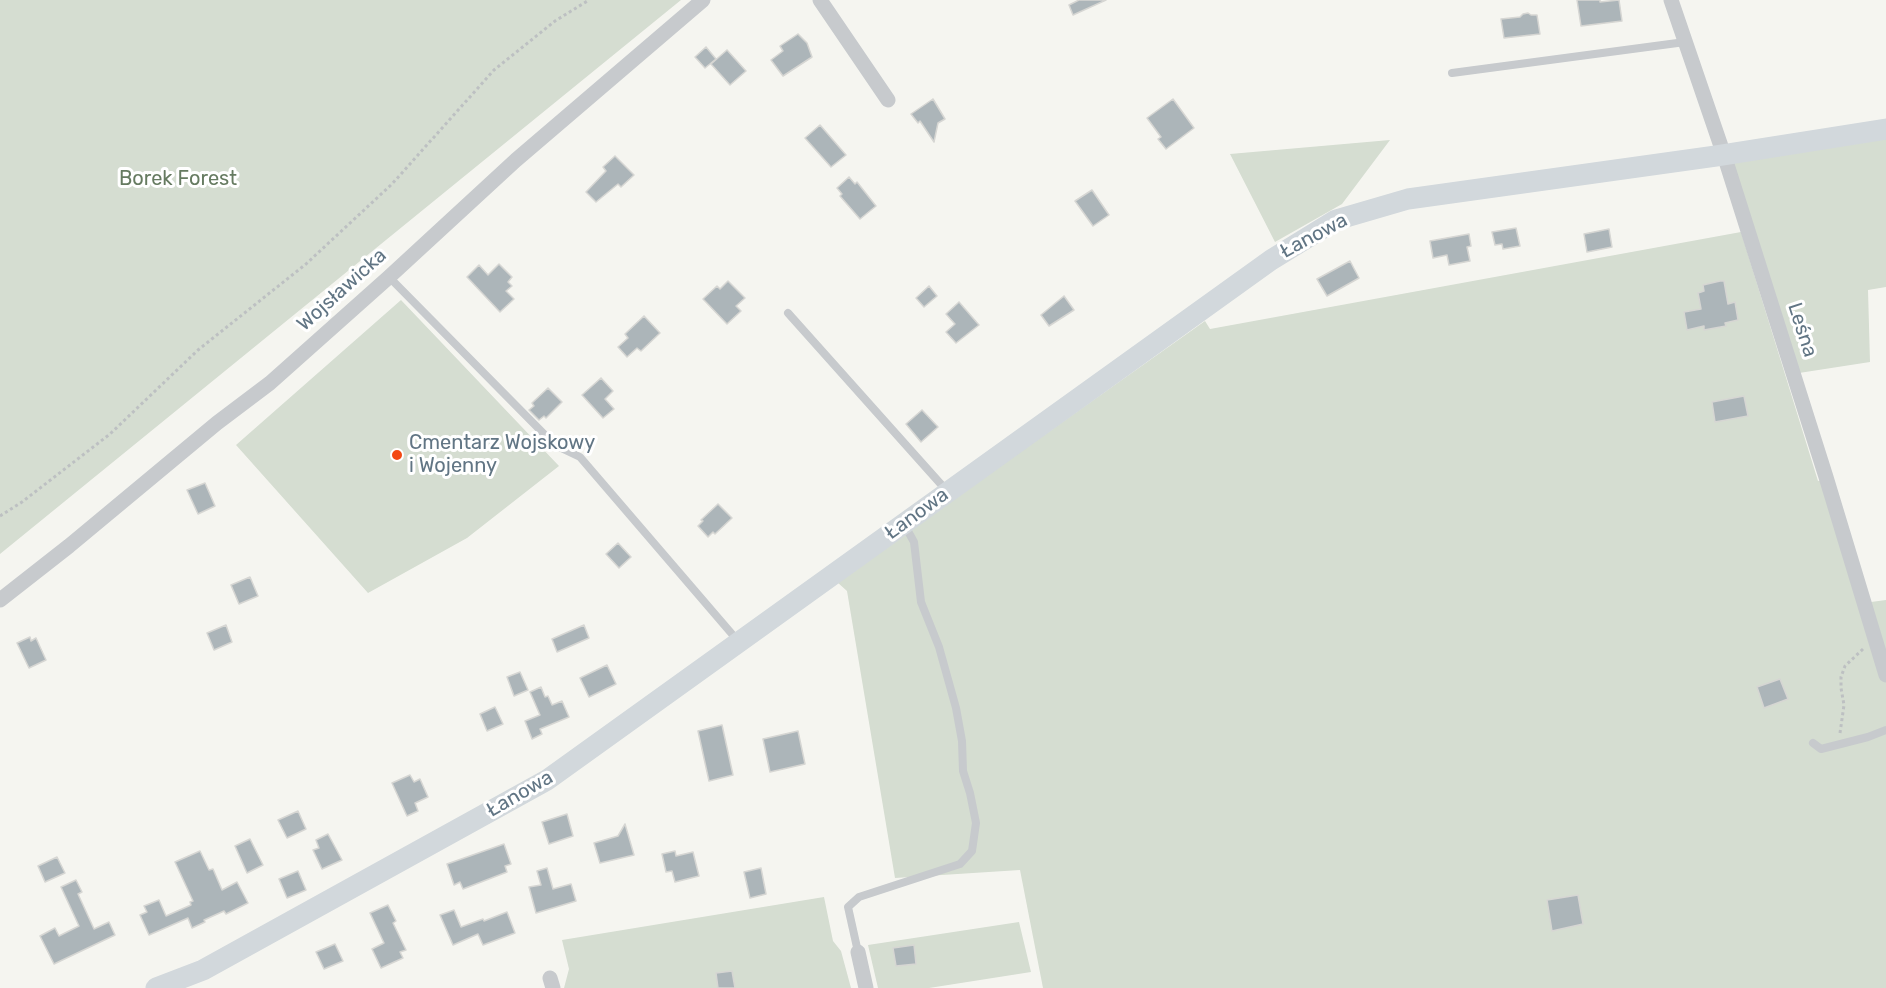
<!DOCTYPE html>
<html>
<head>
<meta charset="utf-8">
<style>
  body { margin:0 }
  canvas { display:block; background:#f5f5f0 }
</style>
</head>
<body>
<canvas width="1886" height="988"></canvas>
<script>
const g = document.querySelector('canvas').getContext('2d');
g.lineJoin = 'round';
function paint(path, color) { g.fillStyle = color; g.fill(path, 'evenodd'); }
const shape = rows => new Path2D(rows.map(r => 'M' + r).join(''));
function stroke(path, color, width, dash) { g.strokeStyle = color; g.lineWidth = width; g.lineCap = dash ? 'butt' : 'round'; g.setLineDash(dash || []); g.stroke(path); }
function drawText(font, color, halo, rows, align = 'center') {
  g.font = font + ' Rubik,sans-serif'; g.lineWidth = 6; g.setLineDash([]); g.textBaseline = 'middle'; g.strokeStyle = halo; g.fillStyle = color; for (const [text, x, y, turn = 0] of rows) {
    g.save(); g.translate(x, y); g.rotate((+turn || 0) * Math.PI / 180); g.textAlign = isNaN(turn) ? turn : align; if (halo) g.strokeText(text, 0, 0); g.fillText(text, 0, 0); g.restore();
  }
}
paint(shape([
  [0,0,681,0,0,554],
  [1886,138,1886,287,1868,290,1870,362,1799,373,1733,161],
  [1390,140,1342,204,1275,242,1230,154],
  [1741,232,1818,481,1832,478,1871,602,1886,600,1886,988,1043,988,1020,870,895,878,847,591,837,582,1205,321,1210,329],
  [401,300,559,466,467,538,368,593,236,445],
  [824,897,833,941,841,951,851,988,564,988,569,969,562,940],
  [1019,922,1031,972,929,988,878,988,868,945]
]), '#d5ddd1');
const building = shape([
  [1079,0,1106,0,1073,15,1069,5,1079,0],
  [1577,0,1600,0,1600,2,1619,0,1622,21,1581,26,1577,0],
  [1528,13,1531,15,1537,15,1540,34,1504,38,1501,19,1520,17,1523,14,1528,13],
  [798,34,807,43,812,57,783,76,771,60,783,51,780,46,798,34],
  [706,47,716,59,705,68,695,57,706,47],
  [727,50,746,71,730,85,711,64,727,50],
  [933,99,945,119,938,123,934,142,920,121,918,123,911,114,933,99],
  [1173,99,1194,128,1166,149,1158,139,1161,137,1147,118,1173,99],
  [820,125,846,155,831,167,805,138,820,125],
  [615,156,634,175,621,187,618,184,596,202,586,192,606,171,603,167,615,156],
  [849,177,855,184,857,182,876,206,860,219,840,196,842,194,837,188,849,177],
  [1092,190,1109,215,1093,226,1075,201,1092,190],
  [1516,228,1520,246,1503,249,1502,244,1495,245,1492,232,1516,228],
  [1609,229,1612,247,1587,252,1584,234,1609,229],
  [1469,234,1471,246,1467,247,1470,261,1449,265,1447,255,1433,258,1430,241,1469,234],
  [1350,261,1359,278,1327,296,1317,279,1350,261],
  [499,264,512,277,508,282,512,286,506,291,514,299,500,312,467,277,479,265,488,275,499,264],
  [728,281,745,298,736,306,741,311,727,324,703,299,717,286,720,289,728,281],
  [1720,281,1724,281,1728,304,1735,302,1738,320,1725,323,1726,326,1704,330,1704,326,1687,330,1684,312,1701,309,1698,293,1704,291,1703,285,1720,281],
  [929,286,937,296,924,307,916,298,929,286],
  [1064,296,1074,310,1049,326,1041,315,1064,296],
  [959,302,979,325,956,343,946,332,955,324,946,314,959,302],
  [644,316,660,333,641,351,637,348,627,357,618,347,628,338,625,334,644,316],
  [601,378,613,391,605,399,614,409,603,418,582,395,601,378],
  [548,388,562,402,546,418,544,416,539,420,529,410,534,406,532,403,548,388],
  [1744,396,1748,416,1715,422,1712,402,1744,396],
  [922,410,938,427,921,442,906,424,922,410],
  [205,483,215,506,198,514,187,490,205,483],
  [718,504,732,518,715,534,713,532,708,537,698,526,703,521,701,520,718,504],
  [618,543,631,557,619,568,606,554,618,543],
  [250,577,258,596,239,604,231,585,250,577],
  [226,625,232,642,214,650,207,633,226,625],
  [584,625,589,638,557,652,552,639,584,625],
  [30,637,31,641,36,638,46,660,29,668,17,643,30,637],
  [607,665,616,684,589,697,580,678,607,665],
  [520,672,528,690,514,696,507,677,520,672],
  [1780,679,1788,699,1764,708,1757,687,1780,679],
  [541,687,545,697,548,696,552,705,562,701,569,717,540,729,542,734,532,739,525,721,540,715,530,692,541,687],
  [495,707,503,724,487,731,480,714,495,707],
  [722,725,733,775,709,781,698,731,722,725],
  [798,731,805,764,770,772,763,739,798,731],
  [410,775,414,782,420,779,428,797,415,803,418,811,407,816,392,783,410,775],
  [298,811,306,829,287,838,278,820,298,811],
  [567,814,573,836,549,844,542,822,567,814],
  [625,824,634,855,600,863,594,843,618,836,625,824],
  [328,834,342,860,322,869,313,850,319,848,316,840,328,834],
  [250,839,263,865,247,873,235,846,250,839],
  [504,844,511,864,505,866,507,872,463,889,460,882,454,885,447,864,504,844],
  [200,851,209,870,213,869,222,890,237,882,248,903,226,914,224,911,204,920,205,922,192,928,188,918,149,935,140,915,147,912,144,906,159,900,166,916,191,905,190,902,193,901,175,862,200,851],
  [675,851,676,856,693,852,699,876,675,882,672,871,666,872,662,854,675,851],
  [57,857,65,873,45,882,38,866,57,857],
  [547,868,553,889,571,884,576,901,536,913,529,887,541,885,537,871,547,868],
  [761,868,766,894,750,898,744,872,761,868],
  [298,871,306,890,287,898,279,879,298,871],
  [76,880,82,892,78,894,94,929,109,922,115,935,54,964,40,936,55,928,59,936,79,926,61,887,76,880],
  [1578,895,1583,924,1552,931,1547,900,1578,895],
  [388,905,396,921,393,923,406,950,400,952,403,958,381,968,372,949,384,943,370,913,388,905],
  [454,910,461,927,483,919,484,921,507,912,515,933,483,945,478,934,453,945,440,915,454,910],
  [335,944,343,961,324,969,316,952,335,944],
  [914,945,916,964,896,966,893,948,914,945],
  [732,971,735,988,718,988,716,973,732,971]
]);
paint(building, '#acb5b9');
stroke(building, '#d6d6d3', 1.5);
stroke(shape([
  [0,516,22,502,110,434,198,350,306,264,392,184,494,70,555,21,589,0],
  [1840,733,1844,705,1841,688,1841,677,1845,666,1863,649]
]), '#bdc0c2', 3, [3, 3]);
stroke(shape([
  [1452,73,1685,42],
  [389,277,545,435,559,447,580,457,738,641],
  [788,313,947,491],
  [1813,743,1821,749,1868,737,1886,730],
  [858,952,848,907,859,897,960,864,972,851,976,823,970,793,963,771,962,741,956,708,939,647,921,602,914,542,904,524]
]), '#c7cacd', 8);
stroke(shape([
  [820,0,888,100],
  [1671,0,1724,155,1826,477,1886,675],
  [0,600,69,546,217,423,270,383,389,277,516,160,703,0],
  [858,952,866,988],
  [550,978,553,988]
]), '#c7cacd', 15);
stroke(shape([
  [156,988,203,970,547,780,1271,260,1336,220,1408,199,1716,156,1886,129]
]), '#d2d8dc', 21);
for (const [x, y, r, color] of [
  [397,455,6,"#f34813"]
]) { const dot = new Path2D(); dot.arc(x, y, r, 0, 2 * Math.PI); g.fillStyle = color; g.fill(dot); stroke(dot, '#fff', 2); }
drawText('20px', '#667b61', '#fff', [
  ["Borek Forest",178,179]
]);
drawText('20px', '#617584', '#fff', [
  ["Łanowa",1314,236,-28],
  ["Wojsławicka",342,290,-42],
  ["Leśna",1802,330,72],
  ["Łanowa",917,514,-36],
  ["Łanowa",520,794,-30]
]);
drawText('20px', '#617584', '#fff', [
  ["Cmentarz Wojskowy",409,443],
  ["i Wojenny",409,466]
], 'left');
</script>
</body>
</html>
